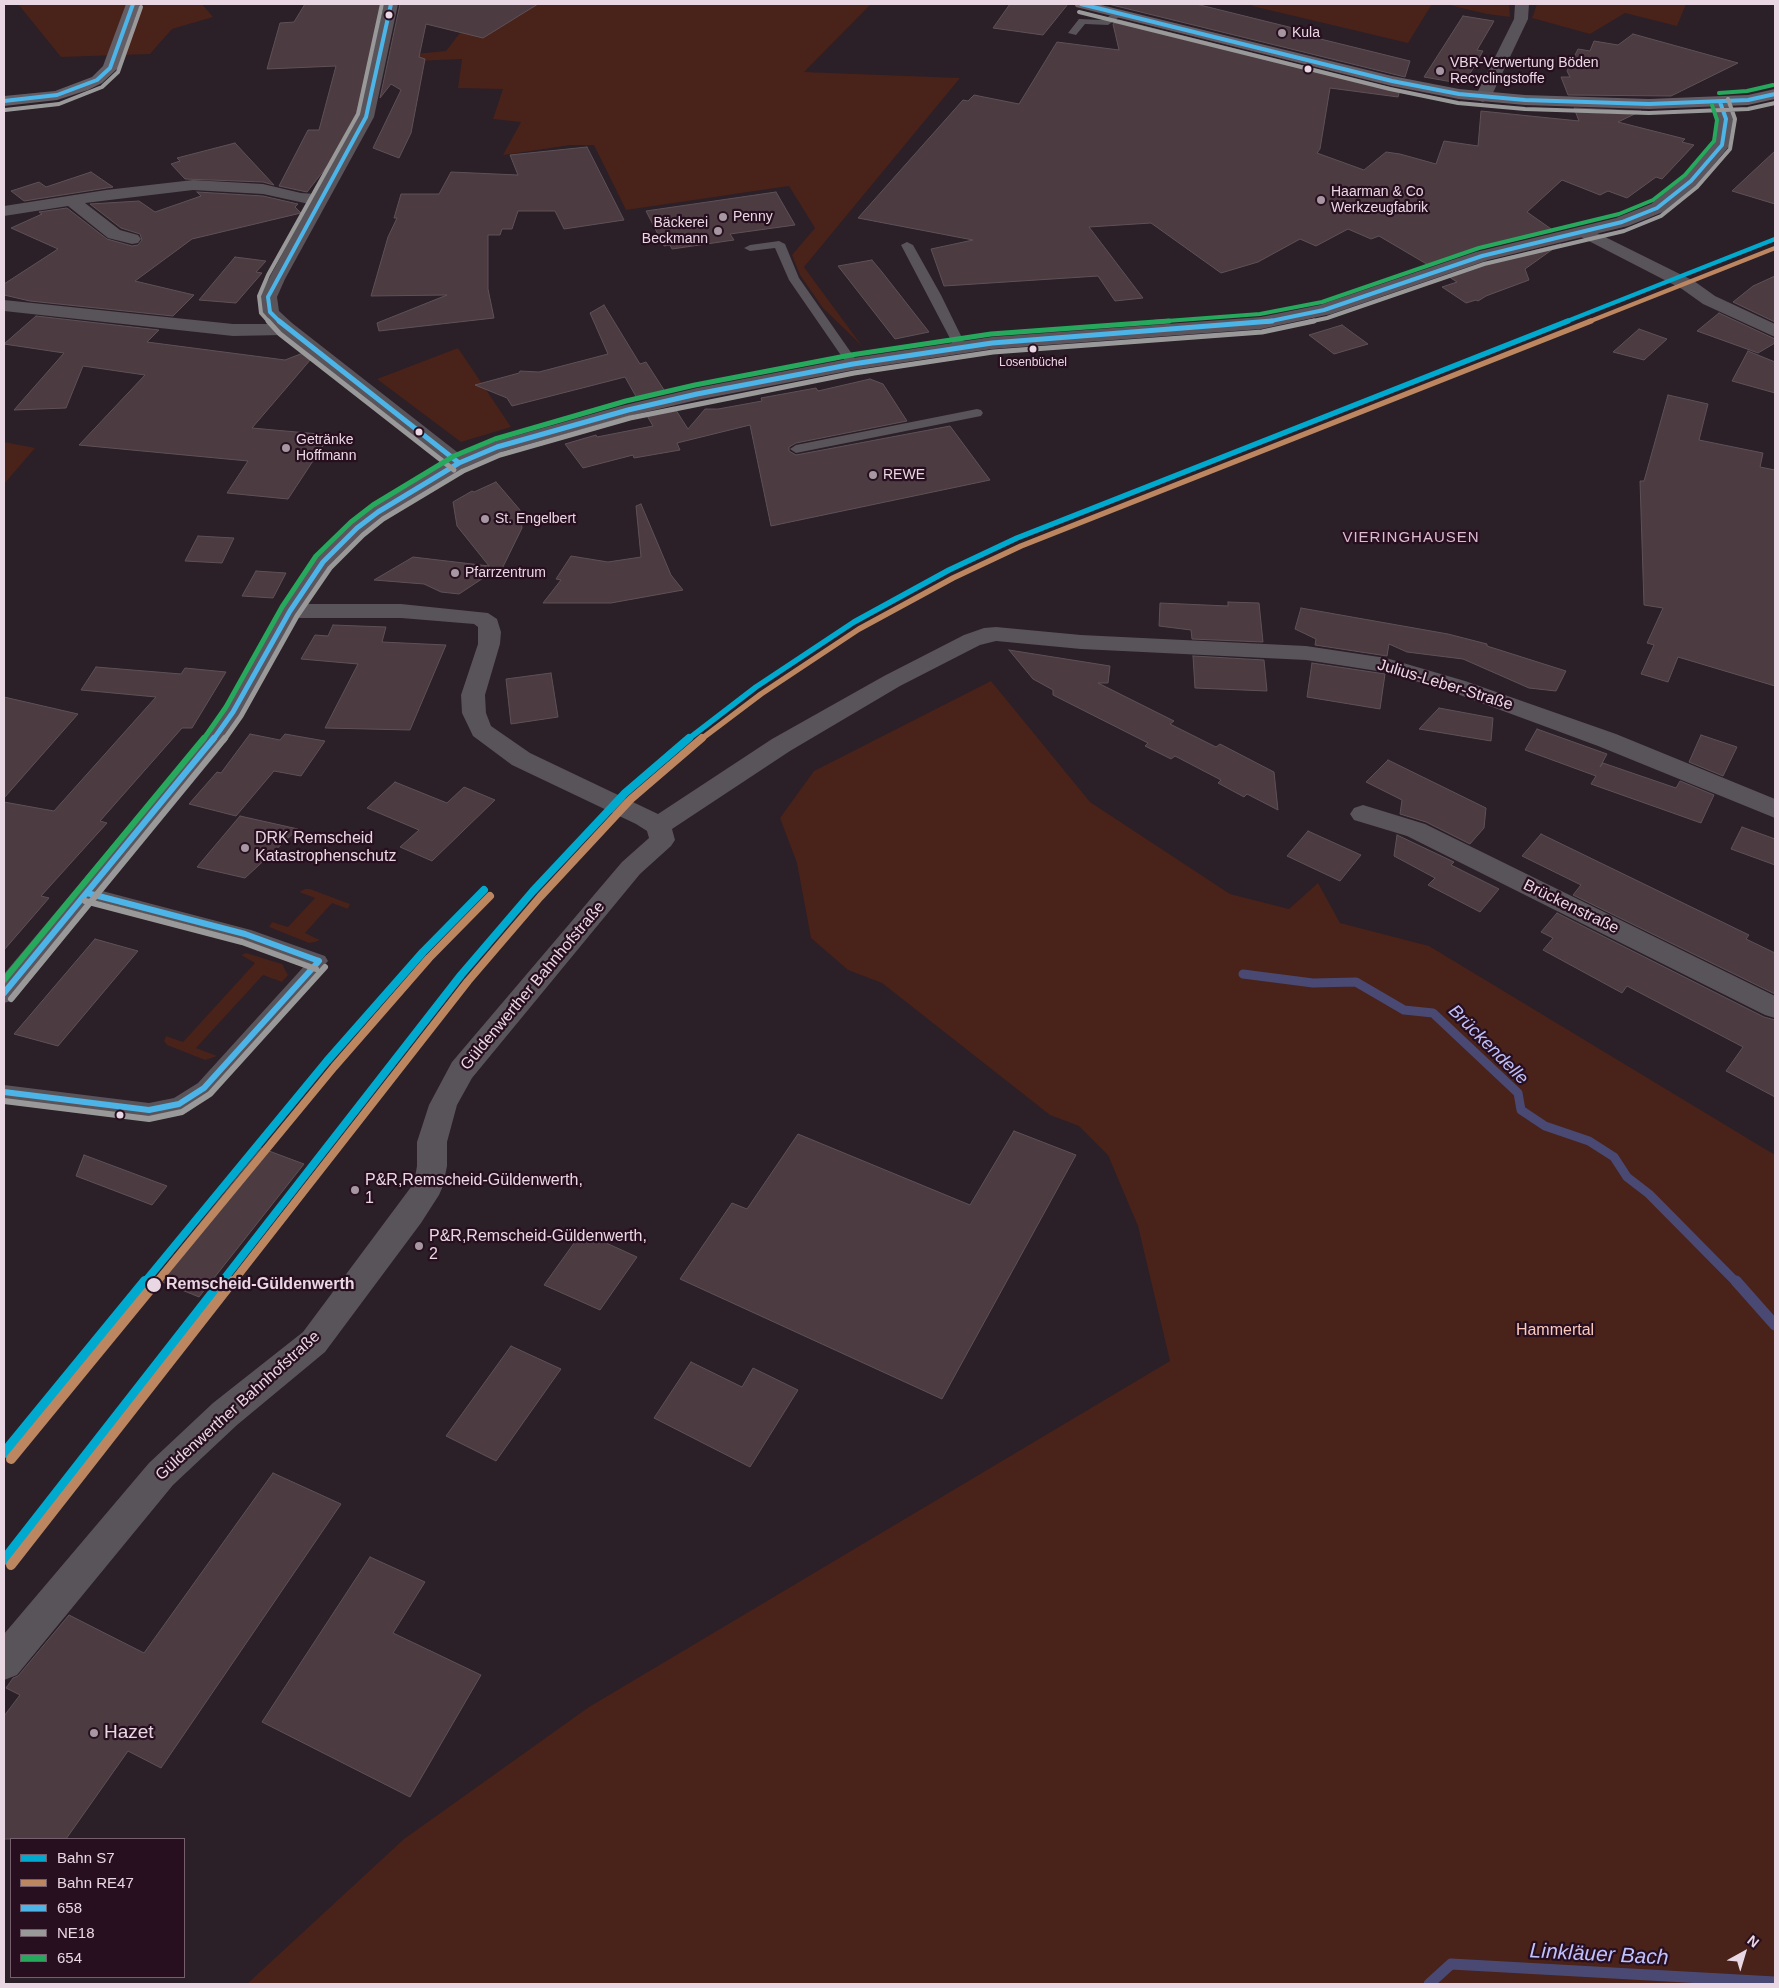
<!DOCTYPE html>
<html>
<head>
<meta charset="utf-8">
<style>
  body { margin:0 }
  #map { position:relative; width:1779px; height:1988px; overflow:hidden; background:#2b1f28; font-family:Helvetica,sans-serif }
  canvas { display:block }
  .frame { position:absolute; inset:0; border:5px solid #e9d8e3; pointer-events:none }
  .legend { position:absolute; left:10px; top:1838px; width:175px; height:140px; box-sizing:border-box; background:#270f20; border:1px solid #755f6e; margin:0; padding:6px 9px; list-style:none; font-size:15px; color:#e9d8e3 }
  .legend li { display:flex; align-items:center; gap:10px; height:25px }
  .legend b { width:25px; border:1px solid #755f6e }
  .north { position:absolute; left:1719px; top:1928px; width:50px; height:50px; -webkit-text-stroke:4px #270f20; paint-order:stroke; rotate:39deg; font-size:14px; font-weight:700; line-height:20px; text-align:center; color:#e9d8e3 }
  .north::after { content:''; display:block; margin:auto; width:18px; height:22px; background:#e9d8e3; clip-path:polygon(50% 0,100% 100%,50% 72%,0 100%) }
</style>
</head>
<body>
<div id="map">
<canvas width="1779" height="1988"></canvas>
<div class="frame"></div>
<ul class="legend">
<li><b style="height:6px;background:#00a9ce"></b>Bahn S7</li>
<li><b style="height:6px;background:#bb8660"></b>Bahn RE47</li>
<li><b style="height:6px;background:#4cb4e7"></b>658</li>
<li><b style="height:6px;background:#999"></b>NE18</li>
<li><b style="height:6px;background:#26a85d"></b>654</li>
</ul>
<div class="north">N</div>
</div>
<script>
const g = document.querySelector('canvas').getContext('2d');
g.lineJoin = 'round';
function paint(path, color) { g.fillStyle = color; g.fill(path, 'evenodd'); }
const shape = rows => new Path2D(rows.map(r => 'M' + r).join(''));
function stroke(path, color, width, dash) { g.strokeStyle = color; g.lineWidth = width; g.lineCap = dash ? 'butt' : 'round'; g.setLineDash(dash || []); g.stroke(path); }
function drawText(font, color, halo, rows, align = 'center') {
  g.font = font + ' Helvetica,sans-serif'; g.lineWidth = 4.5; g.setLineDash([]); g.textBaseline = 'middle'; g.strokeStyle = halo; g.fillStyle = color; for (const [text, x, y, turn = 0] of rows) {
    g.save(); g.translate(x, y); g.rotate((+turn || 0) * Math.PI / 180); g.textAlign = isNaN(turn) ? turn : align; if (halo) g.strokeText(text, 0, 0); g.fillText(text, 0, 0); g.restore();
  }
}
paint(shape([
  [18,4,202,4,213,17,172,29,150,54,61,57],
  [518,4,871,4,804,72,960,78,804,267,862,346,823,308,800,275,792,255,815,228,789,186,626,210,594,145,571,145,503,155,521,122,493,119,503,89,458,88,462,59,393,62,394,56,446,51,459,34],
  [1253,4,1432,4,1408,43,1252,6],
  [1445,4,1509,4,1510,17,1487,14],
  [1537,4,1686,4,1677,26,1625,13,1590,34,1532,18],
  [458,348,511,427,461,442,377,379],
  [4,442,35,448,4,484],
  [991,681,1090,802,1230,894,1289,909,1318,883,1340,923,1429,946,1775,1155,1775,1984,247,1984,404,1839,589,1707,1170,1361,1138,1226,1108,1155,1079,1126,1050,1115,882,983,848,970,811,938,797,863,780,818,814,771],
  [305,889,310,889,350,904,348,909,332,903,305,933,320,940,315,942,309,943,269,927,272,922,288,927,315,898,299,892],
  [246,953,282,964,288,975,282,982,263,975,196,1048,217,1056,205,1060,167,1045,164,1041,166,1036,183,1042,255,963,241,955]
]), '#49221a');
stroke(shape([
  [1243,974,1313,983,1356,982,1404,1010,1433,1013,1518,1093,1521,1110,1545,1126,1589,1141,1614,1157,1627,1177,1649,1194,1737,1283]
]), '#4a4973', 9);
stroke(shape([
  [1736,1281,1775,1325],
  [1429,1984,1451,1964,1775,1982]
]), '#4a4973', 11);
const building = shape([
  [305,4,382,4,356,116,332,160,307,192,279,186,308,130,319,130,336,66,267,69,280,23,294,22,305,4],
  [400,4,538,4,483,38,426,24,419,57,425,59,411,133,399,158,373,148,401,90,391,84,380,98,400,4],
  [1010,4,1068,4,1043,35,993,28,1010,4],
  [1108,4,1196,4,1297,29,1292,32,1410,61,1405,77,1108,4],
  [1463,16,1494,21,1477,50,1483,51,1464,84,1424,77,1463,16],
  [1119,20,1400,90,1398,97,1330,88,1320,149,1317,153,1364,170,1386,152,1400,154,1436,164,1444,141,1478,146,1481,111,1579,121,1574,108,1641,111,1618,122,1685,139,1682,142,1694,145,1662,179,1656,177,1627,198,1608,191,1600,195,1562,180,1527,212,1554,231,1476,250,1430,266,1379,236,1371,239,1348,229,1316,246,1300,239,1258,262,1221,273,1151,223,1089,227,1143,298,1115,301,1098,276,944,286,931,249,973,240,858,218,963,100,968,101,974,95,1019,104,1057,42,1119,50,1113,24,1119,20],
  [1633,34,1738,63,1671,96,1568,95,1561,77,1570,77,1567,71,1578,49,1590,51,1594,41,1618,45,1633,34],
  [235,143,274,185,263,182,185,179,171,164,180,161,177,158,235,143],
  [587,147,624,220,564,229,555,211,518,211,512,229,502,229,500,235,488,235,488,289,494,318,379,331,377,323,447,295,371,296,388,237,397,218,394,218,401,194,439,194,451,172,518,175,510,155,587,147],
  [1775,151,1775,204,1732,191,1775,151],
  [91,172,113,187,24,201,11,191,39,182,46,187,91,172],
  [197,192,263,196,298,204,295,207,301,213,192,239,135,281,194,295,173,316,30,301,4,295,4,284,58,249,11,228,42,214,39,212,67,208,107,239,132,246,138,245,142,240,140,234,121,228,90,204,139,201,155,212,201,196,197,192],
  [776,192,795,225,730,234,734,240,672,249,670,245,664,246,646,211,776,192],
  [1560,244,1525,269,1529,280,1486,296,1478,301,1476,300,1466,303,1442,287,1457,282,1448,276,1489,262,1560,244],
  [235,257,266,261,256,272,262,273,236,303,199,300,235,257],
  [872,260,882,272,929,332,895,339,838,266,872,260],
  [1775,276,1775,322,1733,302,1753,286,1775,276],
  [604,305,640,364,646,362,666,393,638,400,625,377,512,406,507,398,475,385,519,373,520,371,539,372,608,354,590,313,604,305],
  [1719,313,1775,339,1775,343,1758,353,1697,331,1719,313],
  [36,316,159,330,147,342,285,360,303,353,311,359,252,428,330,435,288,499,227,493,248,461,79,445,145,375,83,366,66,408,14,410,64,353,4,344,36,316],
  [1342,325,1368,344,1334,354,1309,335,1342,325],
  [1639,329,1667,339,1644,360,1613,352,1639,329],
  [1748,351,1775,362,1775,393,1732,381,1748,351],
  [870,379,883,384,907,421,796,443,789,447,789,451,796,455,950,426,990,480,771,526,750,425,677,443,680,450,634,458,633,455,583,468,565,444,596,435,597,437,653,426,646,414,674,407,688,429,705,409,718,409,762,401,761,398,816,388,818,391,870,379],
  [1668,395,1708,404,1699,440,1763,453,1760,467,1775,470,1775,686,1678,657,1668,682,1641,674,1654,645,1647,643,1663,608,1644,605,1640,481,1644,481,1668,395],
  [496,482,520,510,522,528,498,577,494,571,459,594,441,592,424,584,374,580,413,557,489,566,457,526,453,502,472,491,474,492,496,482],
  [641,504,671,575,683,590,611,603,543,603,561,580,556,579,571,556,608,562,641,557,636,506,641,504],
  [198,536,234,538,222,563,185,561,198,536],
  [256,571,286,573,273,598,242,596,256,571],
  [1228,602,1259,603,1263,642,1192,639,1191,630,1159,626,1160,603,1228,606,1228,602],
  [1301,608,1448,634,1487,644,1487,646,1566,671,1556,691,1529,688,1463,659,1407,652,1389,644,1387,656,1315,645,1316,639,1295,629,1301,608],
  [333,625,386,627,382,642,446,645,410,730,325,728,358,664,301,659,315,635,328,636,333,625],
  [1009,650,1110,666,1108,683,1098,683,1174,721,1170,724,1216,747,1220,744,1274,772,1278,810,1247,794,1244,797,1218,783,1221,780,1175,756,1171,759,1145,746,1148,743,1053,695,1053,690,1033,679,1009,650],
  [1193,656,1264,660,1267,691,1195,688,1193,656],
  [1312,663,1385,674,1380,709,1307,697,1312,663],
  [96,667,181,674,185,668,226,672,192,728,182,728,100,821,107,823,41,896,49,898,4,950,4,802,54,811,156,697,81,690,96,667],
  [551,673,558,717,511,724,506,679,551,673],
  [4,697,78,714,4,798,4,697],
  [1439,708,1493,718,1491,741,1419,729,1439,708],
  [1537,729,1607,754,1600,767,1603,763,1676,788,1680,781,1714,795,1701,823,1591,784,1596,776,1525,750,1537,729],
  [250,734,280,740,285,734,325,741,301,776,274,771,236,816,189,804,217,772,221,773,250,734],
  [1701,735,1737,747,1723,776,1689,762,1701,735],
  [1388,760,1486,808,1484,828,1470,844,1426,822,1400,814,1402,800,1366,782,1388,760],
  [395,782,447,803,464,787,495,800,432,861,400,847,419,830,367,808,395,782],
  [240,816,298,829,245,878,197,867,240,816],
  [1742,827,1775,839,1775,865,1731,849,1742,827],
  [1308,831,1361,855,1340,881,1287,856,1308,831],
  [1541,834,1749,935,1746,939,1775,953,1775,994,1573,895,1581,885,1522,856,1541,834],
  [1397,835,1454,862,1451,865,1499,889,1480,912,1428,885,1435,878,1394,856,1397,835],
  [1557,913,1764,1017,1775,1020,1775,1097,1726,1071,1743,1047,1627,986,1622,993,1543,950,1553,938,1541,932,1557,913],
  [95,939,138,951,58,1046,14,1034,95,939],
  [1014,1131,1076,1155,942,1399,680,1279,732,1203,747,1209,798,1134,970,1205,1014,1131],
  [261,1148,304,1164,199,1297,155,1279,261,1148],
  [84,1155,167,1186,152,1205,76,1176,84,1155],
  [582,1232,637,1257,600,1310,544,1285,582,1232],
  [511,1346,561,1369,496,1461,446,1436,511,1346],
  [691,1362,742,1387,753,1368,798,1390,750,1467,654,1418,691,1362],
  [273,1473,341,1504,161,1768,128,1751,66,1839,4,1839,4,1716,20,1695,6,1688,13,1678,18,1676,69,1615,144,1653,273,1473],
  [370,1557,425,1582,393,1633,481,1675,410,1797,262,1722,370,1557]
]);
paint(building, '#4c3c42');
stroke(building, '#5e5156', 1);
paint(shape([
  [1119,10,1124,13,1122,15,1108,25,1085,24,1076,35,1068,33,1079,19,1103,20,1119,10],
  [779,241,785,244,799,278,859,364,857,367,849,367,789,280,775,248,750,251,744,248,750,245,779,241],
  [907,242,913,245,941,295,966,346,964,349,960,350,954,346,901,245,907,242],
  [977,409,981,410,983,413,981,416,796,453,790,449,796,445,977,409],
  [87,887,251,930,325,956,328,961,210,1093,186,1109,149,1117,4,1099,4,1085,149,1103,174,1098,198,1083,307,963,241,939,81,897,79,893,81,889,87,887]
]), '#59535a');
paint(shape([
  [384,4,398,4,374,117,285,279,277,297,279,311,292,323,466,459,469,463,466,467,459,469,452,467,283,335,233,336,4,311,4,300,233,324,272,324,261,312,259,297,309,204,263,194,193,190,85,203,120,230,138,235,141,239,138,243,132,244,108,238,68,206,4,216,4,206,106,190,193,180,263,184,301,193,315,194,358,117,384,4],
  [1515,4,1529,4,1528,19,1491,97,1483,102,1477,100,1475,97,1514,19,1515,4],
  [1585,227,1694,281,1715,296,1775,324,1775,337,1703,304,1682,289,1579,236,1576,232,1579,228,1585,227],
  [290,604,401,604,488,613,497,619,501,632,500,644,485,695,486,713,491,726,530,753,658,814,772,739,884,676,964,635,984,628,996,627,1081,635,1306,646,1386,658,1465,681,1616,734,1775,799,1775,818,1598,746,1449,691,1384,672,1306,660,1081,649,996,641,980,645,900,686,790,751,672,829,675,840,671,846,640,874,472,1078,457,1105,447,1142,447,1166,443,1186,439,1195,421,1223,325,1352,237,1425,173,1485,17,1675,4,1680,4,1634,149,1463,213,1403,303,1332,414,1183,417,1166,417,1142,429,1105,452,1062,622,862,649,838,647,831,636,824,512,765,473,736,462,713,461,695,478,644,478,627,474,624,401,618,290,618,282,616,279,611,282,606,290,604],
  [1363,805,1425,824,1775,996,1775,1018,1765,1015,1407,836,1354,820,1350,814,1354,808,1363,805]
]), '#59535a');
paint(shape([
  [1720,97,1728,102,1734,119,1730,145,1697,185,1663,212,1628,226,1488,260,1331,314,1261,329,992,349,853,370,697,400,633,415,504,451,466,467,385,516,365,533,331,566,301,611,245,712,217,753,14,1000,4,1003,4,974,199,741,223,709,279,611,315,557,349,523,371,508,452,459,490,443,621,406,697,388,853,358,992,337,1261,317,1320,305,1476,252,1616,218,1651,204,1685,177,1714,144,1718,119,1712,102,1720,97]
]), '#5b555e');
paint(shape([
  [126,4,140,4,118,68,102,83,88,90,57,100,4,106,4,96,55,91,92,77,103,66,126,4],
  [1074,4,1097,4,1392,76,1459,89,1525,95,1649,99,1748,95,1775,89,1775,99,1748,105,1649,109,1525,105,1459,99,1392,86,1076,7,1074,4]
]), '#635d66');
stroke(shape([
  [1081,4,1392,81,1459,94,1525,100,1649,104,1748,100,1775,94],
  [4,101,57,95,97,80,110,68,133,4],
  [280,322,270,312,268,297,366,117,391,4],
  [1266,322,1324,310,1482,256,1622,222,1657,208,1691,181,1722,145,1726,119,1720,102]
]), '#4cb4e7', 4);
stroke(shape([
  [279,321,459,463],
  [213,740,233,712,290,611,323,562,357,528,378,512,459,463,497,447,628,410,697,394,853,364,992,343,1272,321]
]), '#4cb4e7', 5);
stroke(shape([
  [87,893,245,934,319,961],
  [4,993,214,738],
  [4,1092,149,1110,179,1104,204,1088,319,961]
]), '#4cb4e7', 6);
stroke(shape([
  [1079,12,1390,89,1458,103,1525,109,1649,113,1748,109,1775,103],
  [5,110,59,104,102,87,118,72,141,7],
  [269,322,261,313,259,296,268,275,358,114,382,4],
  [1308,322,1327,318,1484,264,1624,231,1661,216,1697,187,1730,149,1735,119,1728,99]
]), '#999', 4);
stroke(shape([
  [268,321,280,334,454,470],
  [224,740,241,716,297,616,330,568,363,535,383,519,463,471,500,455,630,418,854,373,993,352,1262,332,1314,321]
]), '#999', 5);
stroke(shape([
  [85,901,242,942,316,969],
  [11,999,225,738],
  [4,1101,149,1119,182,1112,210,1094,325,967]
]), '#999', 6);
stroke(shape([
  [1719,93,1747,91,1773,85],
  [1153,322,1260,314,1322,302,1479,248,1619,214,1653,200,1685,175,1714,141,1717,120,1712,105]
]), '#26a85d', 4);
stroke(shape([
  [203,740,226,707,282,607,316,556,351,522,373,505,454,456,495,439,626,401,695,385,851,355,991,334,1169,321]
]), '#26a85d', 5);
stroke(shape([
  [4,980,204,738]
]), '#26a85d', 6);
stroke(shape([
  [1565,322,1775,239]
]), '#00a9ce', 4.5);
stroke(shape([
  [687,740,756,687,854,622,949,570,1017,538,1568,321]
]), '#00a9ce', 5.5);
stroke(shape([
  [144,1283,327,1061,423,952,484,890],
  [221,1283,461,975,533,891,625,793,689,738]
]), '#00a9ce', 8);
stroke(shape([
  [4,1453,145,1281],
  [4,1560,222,1281]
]), '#00a9ce', 10);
stroke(shape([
  [1588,322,1775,248]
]), '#bb8660', 4.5);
stroke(shape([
  [700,740,761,694,859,629,953,578,1021,546,1591,321]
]), '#bb8660', 5.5);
stroke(shape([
  [156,1283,334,1067,429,958,490,896],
  [232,1283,468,981,540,897,631,799,702,738]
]), '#bb8660', 8);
stroke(shape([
  [11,1459,157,1281],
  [11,1565,233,1281]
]), '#bb8660', 10);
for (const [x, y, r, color] of [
  [389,15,4.5,"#e9d8e3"],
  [1282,33,5,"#a697a2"],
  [1308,69,4.5,"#e9d8e3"],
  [1440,71,5,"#a697a2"],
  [1321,200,5,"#a697a2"],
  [723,217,5,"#a697a2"],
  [718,231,5,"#a697a2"],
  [1033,349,4.5,"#e9d8e3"],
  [419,432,4.5,"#e9d8e3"],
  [286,448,5,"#a697a2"],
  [873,475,5,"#a697a2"],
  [485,519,5,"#a697a2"],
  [455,573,5,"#a697a2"],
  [245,848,5,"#a697a2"],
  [120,1115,4.5,"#e9d8e3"],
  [355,1190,5,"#a697a2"],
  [419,1246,5,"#a697a2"],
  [154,1285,8,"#e9d8e3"],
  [94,1733,5,"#a697a2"]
]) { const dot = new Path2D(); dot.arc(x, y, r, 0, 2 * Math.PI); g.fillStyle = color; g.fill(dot); stroke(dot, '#270f20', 2); }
drawText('12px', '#e9d8e3', '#270f20', [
  ["Losenbüchel",1033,363]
]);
drawText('14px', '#e9d8e3', '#270f20', [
  ["Kula",1292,33],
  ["VBR-Verwertung Böden",1450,63],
  ["Recyclingstoffe",1450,79],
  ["Haarman & Co",1331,192],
  ["Werkzeugfabrik",1331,208],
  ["Penny",733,217],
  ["Bäckerei",708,223,"right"],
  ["Beckmann",708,239,"right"],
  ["Getränke",296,440],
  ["Hoffmann",296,456],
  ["REWE",883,475],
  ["St. Engelbert",495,519],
  ["Pfarrzentrum",465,573]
], 'left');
g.letterSpacing = '1px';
drawText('15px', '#ddbcd1', '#270f20', [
  ["VIERINGHAUSEN",1411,538]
]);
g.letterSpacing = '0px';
drawText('16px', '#e9d8e3', '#270f20', [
  ["Julius-Leber-Straße",1445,685,17],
  ["Brückenstraße",1571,907,26],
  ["Güldenwerther Bahnhofstraße",533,986,-50],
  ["Güldenwerther Bahnhofstraße",238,1406,-42]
]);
drawText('16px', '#e9d8e3', '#270f20', [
  ["DRK Remscheid",255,839],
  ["Katastrophenschutz",255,857],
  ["P&R,Remscheid-Güldenwerth,",365,1181],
  ["1",365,1199],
  ["P&R,Remscheid-Güldenwerth,",429,1237],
  ["2",429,1255]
], 'left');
drawText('bold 16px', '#e9d8e3', '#270f20', [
  ["Remscheid-Güldenwerth",166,1285]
], 'left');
drawText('16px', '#fdcabc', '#270f20', [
  ["Hammertal",1555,1331]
]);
drawText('italic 18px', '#bfc1fc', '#270f20', [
  ["Brückendelle",1488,1045,45]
]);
drawText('19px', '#e9d8e3', '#270f20', [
  ["Hazet",104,1733]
], 'left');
drawText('italic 21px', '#bfc1fc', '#270f20', [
  ["Linkläuer Bach",1599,1955,3]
]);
</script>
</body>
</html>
